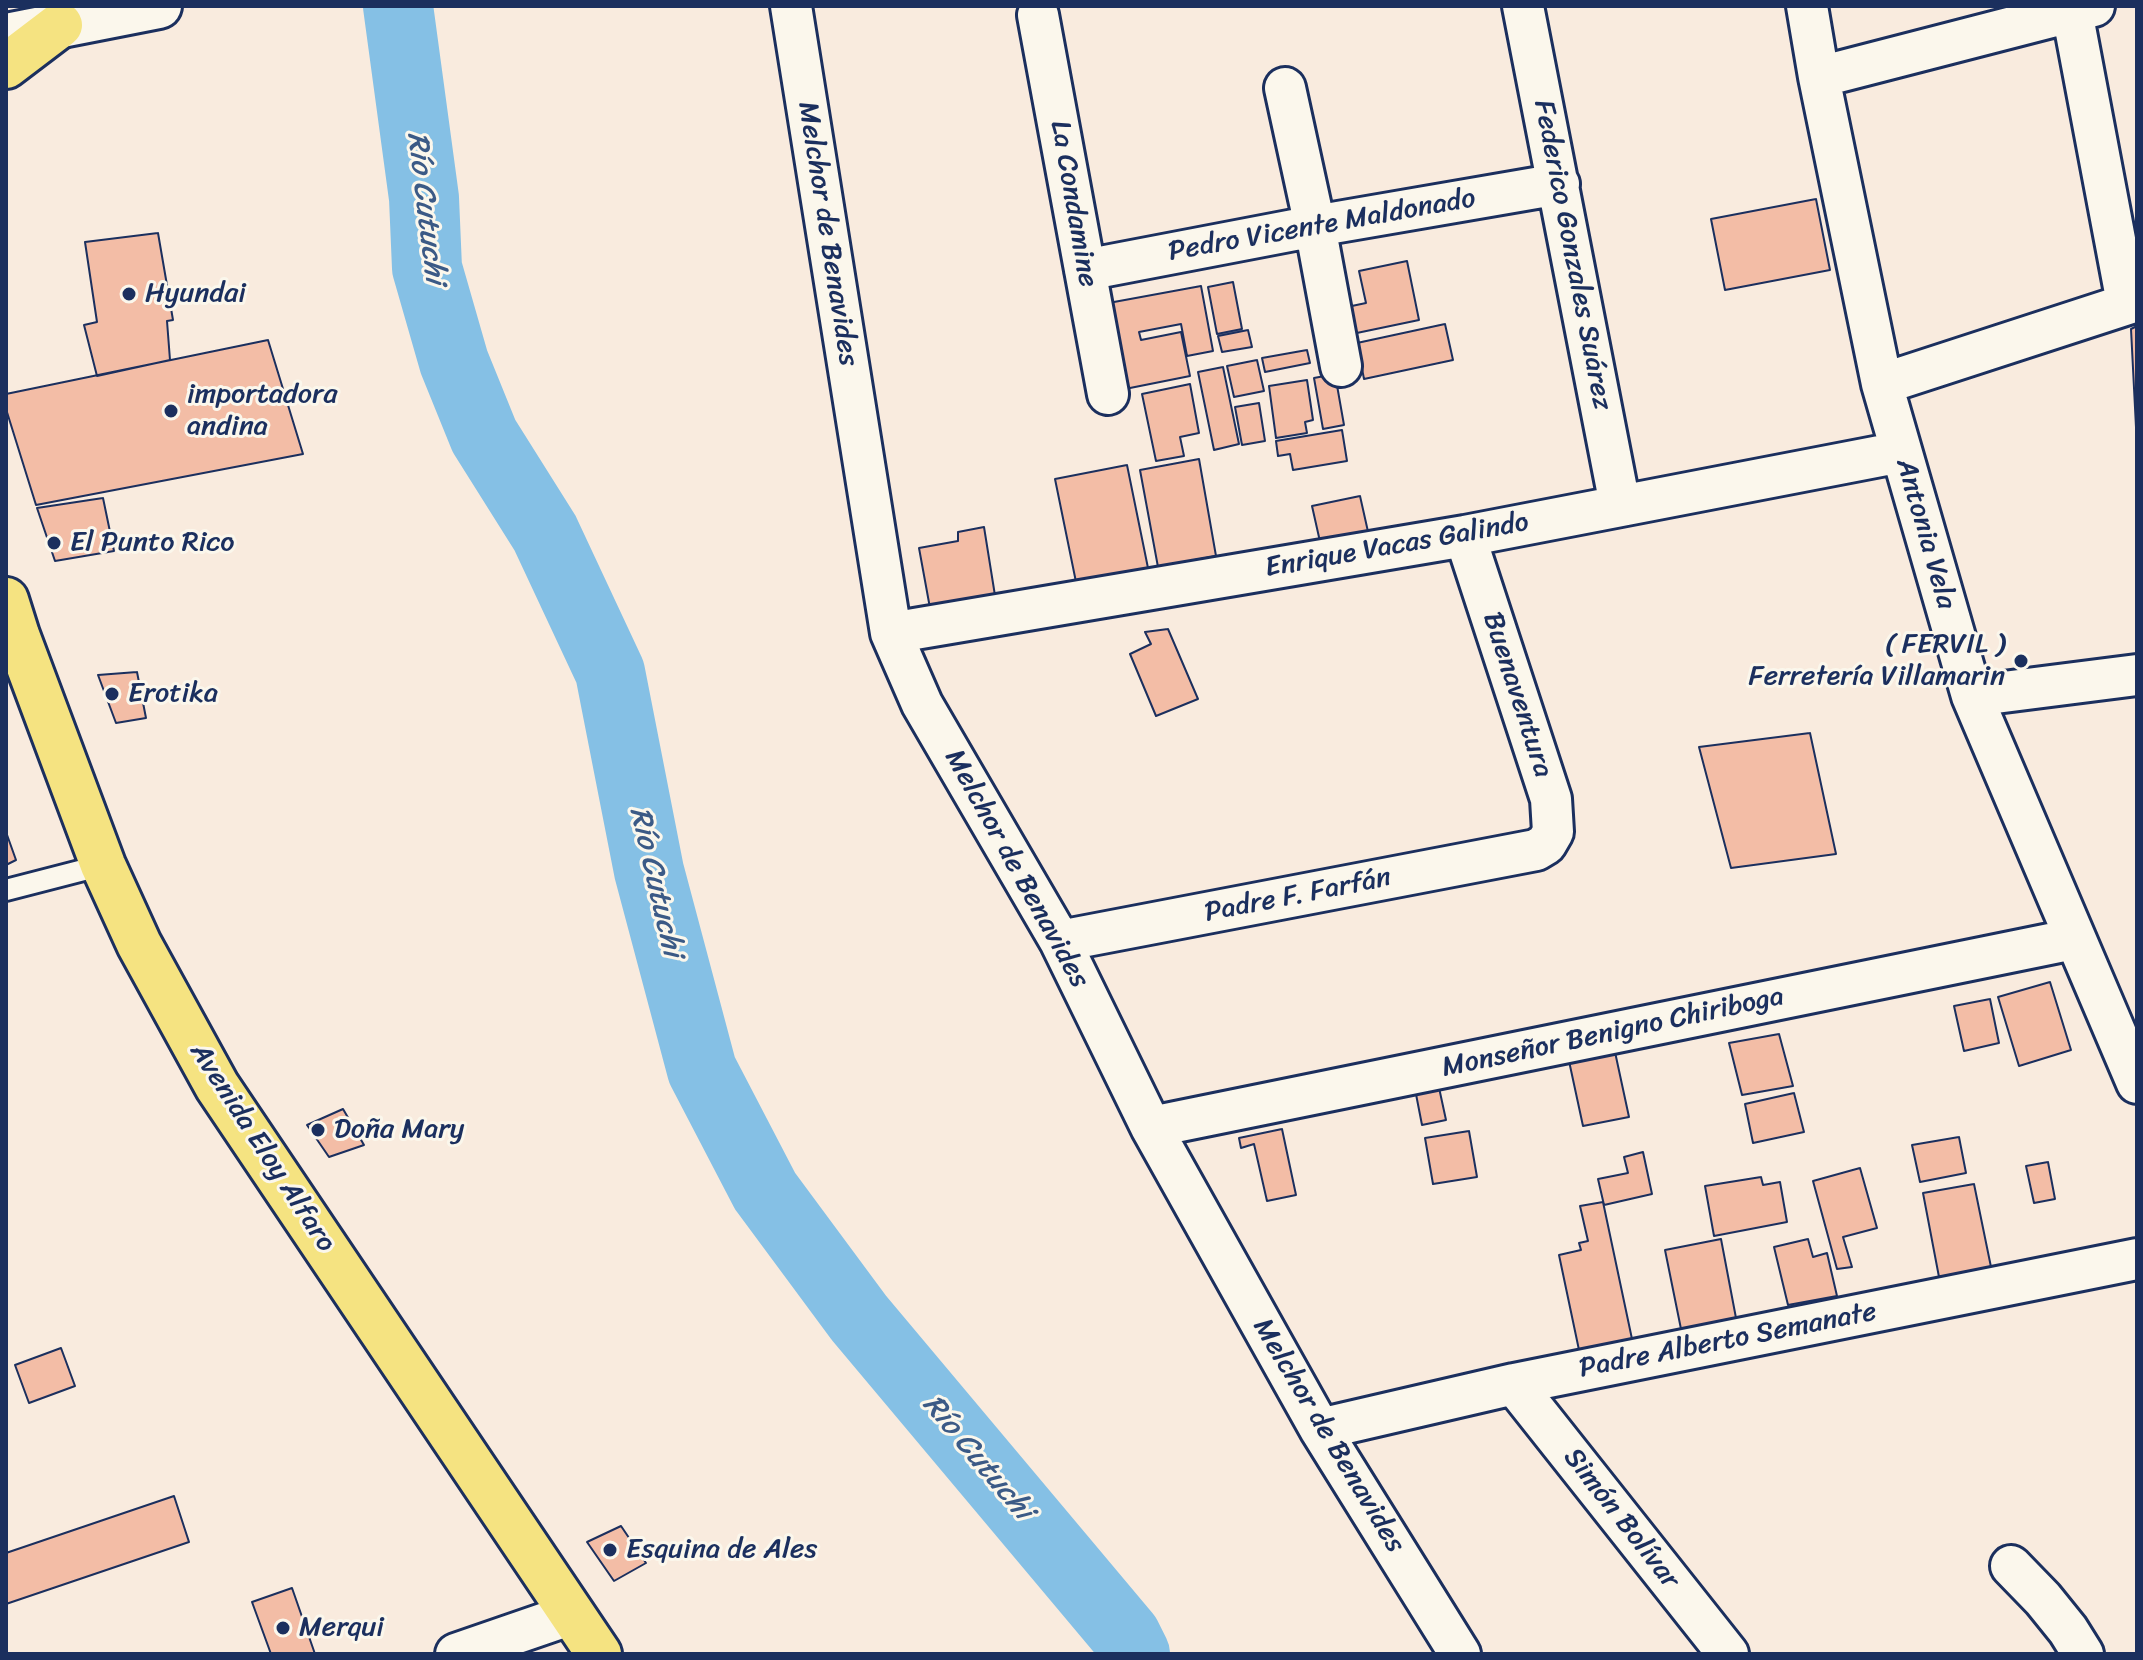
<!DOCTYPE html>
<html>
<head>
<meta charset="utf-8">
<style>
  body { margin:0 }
  #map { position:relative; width:2143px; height:1660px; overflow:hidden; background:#f9ebde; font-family:Sriracha,sans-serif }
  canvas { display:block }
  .frame { position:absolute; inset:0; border:8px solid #1b2f5e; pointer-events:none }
</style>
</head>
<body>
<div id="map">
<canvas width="2143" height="1660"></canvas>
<div class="frame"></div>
</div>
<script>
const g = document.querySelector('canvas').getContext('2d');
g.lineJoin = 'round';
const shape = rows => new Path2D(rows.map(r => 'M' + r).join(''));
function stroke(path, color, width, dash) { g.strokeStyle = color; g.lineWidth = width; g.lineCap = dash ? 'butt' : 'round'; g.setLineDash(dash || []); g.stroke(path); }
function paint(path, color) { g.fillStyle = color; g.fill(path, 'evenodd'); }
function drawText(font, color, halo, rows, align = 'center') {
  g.font = font + ' Sriracha,sans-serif'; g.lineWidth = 6; g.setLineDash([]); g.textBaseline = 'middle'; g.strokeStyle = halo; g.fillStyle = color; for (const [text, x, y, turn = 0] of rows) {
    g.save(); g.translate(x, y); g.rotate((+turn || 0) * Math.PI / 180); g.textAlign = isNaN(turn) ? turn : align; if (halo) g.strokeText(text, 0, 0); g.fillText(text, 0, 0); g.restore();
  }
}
stroke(shape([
  [398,6,424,198,427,268,454,362,484,436,545,533,610,672,649,871,702,1070,765,1191,859,1318,1126,1636,1135,1654]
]), '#85c0e5', 70);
const building = shape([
  [1816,199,1830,270,1725,290,1711,219,1816,199],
  [158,233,173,320,167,321,170,360,97,376,84,325,97,322,85,242,158,233],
  [1407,261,1419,320,1352,334,1347,307,1366,303,1359,271,1407,261],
  [1233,282,1242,329,1217,334,1208,287,1233,282],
  [1201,286,1213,351,1187,356,1181,324,1139,332,1141,340,1181,332,1190,376,1120,390,1103,304,1201,286],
  [1445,324,1453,360,1364,379,1357,343,1445,324],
  [2137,326,2137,447,2131,329,2137,326],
  [1248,330,1252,347,1222,352,1218,336,1248,330],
  [268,340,303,454,36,505,6,409,6,394,268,340],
  [1307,350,1310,363,1265,372,1262,358,1307,350],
  [1257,360,1264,391,1234,397,1227,366,1257,360],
  [1223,367,1239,444,1214,450,1198,372,1223,367],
  [1335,374,1344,425,1323,429,1314,378,1335,374],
  [1307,380,1313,420,1305,422,1307,433,1276,438,1269,386,1307,380],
  [1190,384,1199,433,1180,437,1184,456,1156,461,1142,394,1190,384],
  [1259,403,1265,441,1242,445,1235,407,1259,403],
  [1342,430,1347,461,1293,470,1290,454,1278,456,1276,441,1342,430],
  [1199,459,1216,556,1158,567,1140,470,1199,459],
  [1127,465,1148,568,1076,582,1055,479,1127,465],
  [1360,496,1371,545,1323,555,1312,506,1360,496],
  [103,498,114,551,55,561,37,508,103,498],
  [984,527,997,608,932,619,919,548,958,541,958,532,984,527],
  [1168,629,1198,699,1156,716,1130,654,1151,644,1145,632,1168,629],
  [137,672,146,718,116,723,98,675,137,672],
  [1810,733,1836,854,1731,868,1699,747,1810,733],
  [6,832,16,860,6,865,6,832],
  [2050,982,2071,1050,2019,1066,1998,997,2050,982],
  [1990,999,1999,1043,1964,1051,1954,1006,1990,999],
  [1779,1034,1793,1086,1742,1095,1729,1043,1779,1034],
  [1615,1052,1629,1117,1583,1126,1569,1061,1615,1052],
  [1438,1083,1446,1120,1422,1125,1415,1089,1438,1083],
  [1794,1093,1804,1132,1753,1143,1745,1104,1794,1093],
  [343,1109,364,1145,329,1157,307,1125,343,1109],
  [1282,1129,1296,1195,1267,1201,1254,1144,1241,1148,1239,1138,1282,1129],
  [1469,1131,1477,1177,1433,1184,1425,1138,1469,1131],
  [1959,1137,1966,1173,1920,1182,1912,1145,1959,1137],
  [1643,1152,1652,1194,1604,1205,1598,1179,1628,1173,1624,1157,1643,1152],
  [2048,1162,2055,1199,2034,1203,2026,1166,2048,1162],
  [1860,1168,1877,1228,1843,1237,1852,1267,1837,1269,1813,1181,1860,1168],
  [1761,1177,1763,1185,1780,1182,1787,1222,1714,1236,1705,1186,1761,1177],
  [1974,1184,1991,1267,1939,1277,1923,1193,1974,1184],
  [1603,1202,1632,1339,1579,1350,1559,1255,1581,1250,1579,1243,1588,1241,1580,1206,1603,1202],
  [1721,1239,1736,1318,1681,1329,1665,1250,1721,1239],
  [1808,1239,1813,1257,1827,1253,1837,1296,1788,1305,1774,1247,1808,1239],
  [61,1348,75,1386,29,1403,15,1365,61,1348],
  [174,1496,189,1542,6,1604,6,1553,174,1496],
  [621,1526,646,1563,614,1581,587,1542,621,1526],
  [292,1588,315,1654,271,1654,252,1602,292,1588]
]);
paint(building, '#f3bda6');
stroke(building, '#1b2f5e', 2);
const service = shape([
  [6,890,103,865]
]);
const minor = shape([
  [791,6,891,633,922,704,1060,941,1151,1127,1320,1429,1460,1654],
  [1523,6,1620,505],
  [1807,6,1819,77,1882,384,1972,696,2137,1083],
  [2071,6,2127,303],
  [1038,15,1108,394],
  [1819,77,2094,6],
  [1285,88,1315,226,1341,366],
  [1085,270,1315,226,1559,184],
  [1882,384,2137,301],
  [891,633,1465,536,1901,452],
  [1972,696,2137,675],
  [1060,941,1536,850,1546,844,1553,832,1551,799,1465,536],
  [1151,1127,2074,939],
  [1514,1384,1728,1654],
  [1320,1429,1514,1384,2137,1259],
  [2011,1566,2043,1599,2068,1630,2083,1654],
  [456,1654,572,1614]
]);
const secondary = shape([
  [6,36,159,6]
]);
const primary = shape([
  [6,66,60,25],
  [6,600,17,635,103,865,139,944,217,1086,599,1654]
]);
stroke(service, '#1b2f5e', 26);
stroke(minor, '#1b2f5e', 46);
stroke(secondary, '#1b2f5e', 50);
stroke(primary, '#1b2f5e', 50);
stroke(service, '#fbf7ec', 20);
stroke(minor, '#fbf7ec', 40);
stroke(secondary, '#fbf7ec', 44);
stroke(primary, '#f5e381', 44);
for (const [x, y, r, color] of [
  [129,294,8,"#1b2f5e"],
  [171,411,8,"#1b2f5e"],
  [54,543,8,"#1b2f5e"],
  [2021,661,8,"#1b2f5e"],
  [112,694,8,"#1b2f5e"],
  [318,1130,8,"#1b2f5e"],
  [610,1550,8,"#1b2f5e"],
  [283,1628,8,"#1b2f5e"]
]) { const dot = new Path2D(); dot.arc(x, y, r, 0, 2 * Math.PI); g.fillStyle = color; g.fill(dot); stroke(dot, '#fbf7ec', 3); }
drawText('28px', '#1b2f5e', '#fbf7ec', [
  ["La Condamine",1073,204,80],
  ["Pedro Vicente Maldonado",1322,226,-10],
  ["Melchor de Benavides",827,234,81],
  ["Federico Gonzales Suárez",1572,255,79],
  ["Antonia Vela",1925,534,74],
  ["Enrique Vacas Galindo",1397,546,-10],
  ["Buenaventura",1517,695,72],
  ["Melchor de Benavides",1016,869,61],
  ["Padre F. Farfán",1298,896,-11],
  ["Monseñor Benigno Chiriboga",1613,1033,-12],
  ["Avenida Eloy Alfaro",262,1148,57],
  ["Padre Alberto Semanate",1728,1341,-11],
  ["Melchor de Benavides",1328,1436,59],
  ["Simón Bolívar",1621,1519,52]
]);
drawText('28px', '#1b2f5e', '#fbf7ec', [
  ["Hyundai",145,294],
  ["importadora",187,395],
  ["andina",187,427],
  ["El Punto Rico",70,543],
  ["( FERVIL )",2005,645,"right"],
  ["Ferretería Villamarin",2005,677,"right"],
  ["Erotika",128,694],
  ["Doña Mary",334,1130],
  ["Esquina de Ales",626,1550],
  ["Merqui",299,1628]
], 'left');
drawText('italic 30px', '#3b5a86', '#fbf7ec', [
  ["Río Cutuchi",425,208,83],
  ["Río Cutuchi",655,882,77],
  ["Río Cutuchi",977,1458,50]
]);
</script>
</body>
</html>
